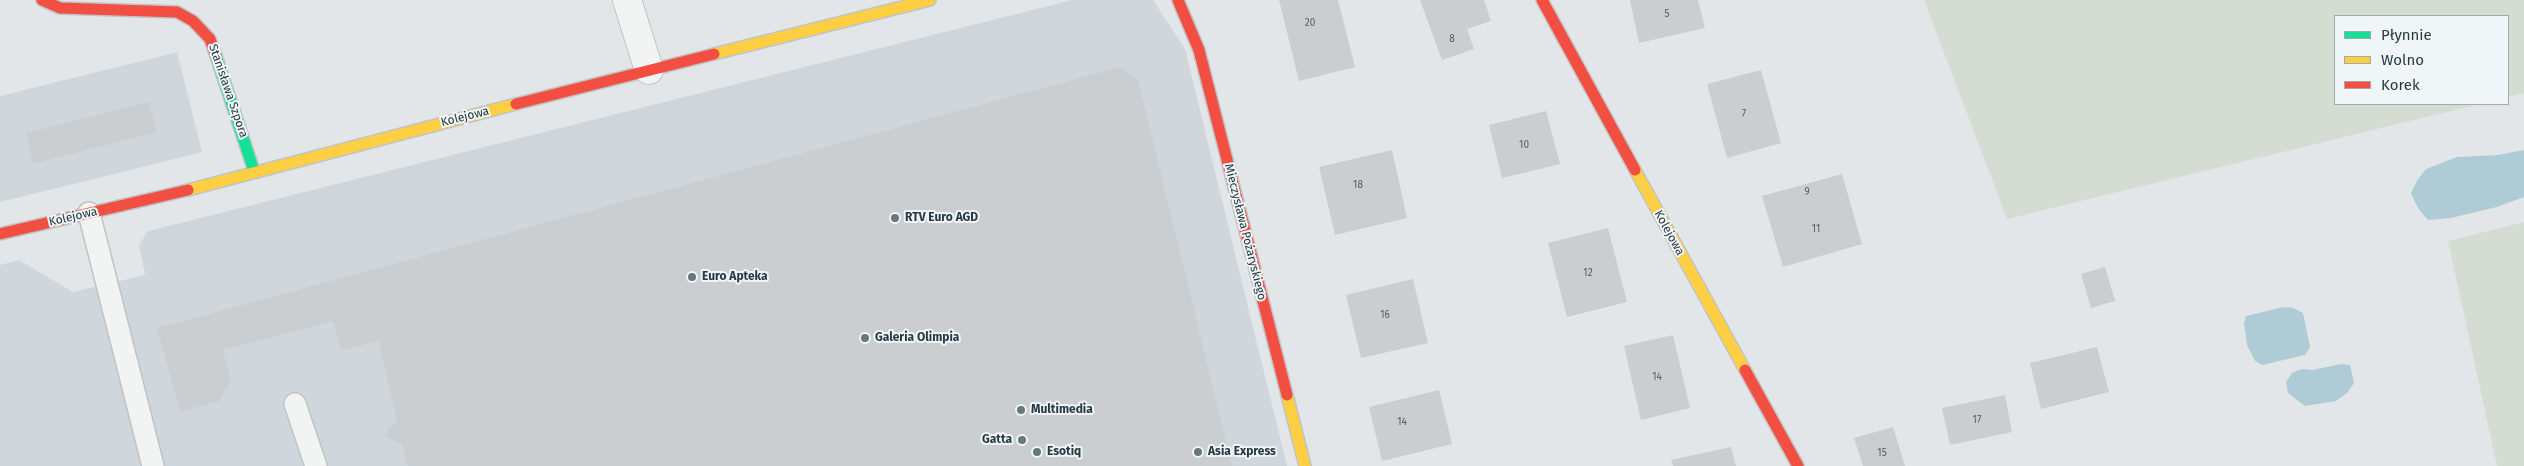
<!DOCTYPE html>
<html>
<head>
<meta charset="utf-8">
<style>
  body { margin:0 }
  #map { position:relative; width:2524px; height:466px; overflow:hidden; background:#e2e6e8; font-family:"Fira Sans",sans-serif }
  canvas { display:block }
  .legend { position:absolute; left:2334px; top:15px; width:175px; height:90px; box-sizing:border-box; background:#f0f5f7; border:1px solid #a0aaaf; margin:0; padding:6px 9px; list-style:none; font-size:15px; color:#273943 }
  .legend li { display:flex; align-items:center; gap:10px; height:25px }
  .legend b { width:25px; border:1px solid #a0aaaf }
</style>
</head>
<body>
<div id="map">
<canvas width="2524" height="466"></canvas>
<ul class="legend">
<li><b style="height:6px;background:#16e098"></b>Płynnie</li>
<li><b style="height:6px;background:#ffcf43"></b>Wolno</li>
<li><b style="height:6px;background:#f24e42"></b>Korek</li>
</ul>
</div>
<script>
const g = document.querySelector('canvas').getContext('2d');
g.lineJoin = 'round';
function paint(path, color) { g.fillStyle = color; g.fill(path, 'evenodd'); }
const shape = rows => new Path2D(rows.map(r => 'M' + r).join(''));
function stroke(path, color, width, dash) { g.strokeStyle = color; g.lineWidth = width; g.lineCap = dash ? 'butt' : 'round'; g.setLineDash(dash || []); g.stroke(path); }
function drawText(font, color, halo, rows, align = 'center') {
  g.font = font + ' "Fira Sans",sans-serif'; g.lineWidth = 4; g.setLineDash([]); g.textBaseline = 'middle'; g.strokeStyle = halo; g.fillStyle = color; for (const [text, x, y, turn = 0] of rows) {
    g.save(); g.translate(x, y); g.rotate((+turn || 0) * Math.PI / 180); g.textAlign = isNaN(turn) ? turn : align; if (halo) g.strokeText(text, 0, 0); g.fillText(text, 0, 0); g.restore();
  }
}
paint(shape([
  [1072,0,1153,0,1185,49,1287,466,0,466,0,265,19,260,73,292,145,275,139,245,148,231],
  [177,52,202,152,0,202,0,96]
]), '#d0d7dc');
paint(shape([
  [1924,0,2524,0,2524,93,2508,97,2508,16,2335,16,2335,104,2480,104,2007,219],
  [2524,222,2524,466,2497,466,2448,241]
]), '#d5ddd2');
paint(shape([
  [2524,150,2524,197,2497,207,2451,218,2428,220,2418,208,2411,193,2418,179,2426,169,2457,157,2498,155],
  [2283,307,2293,308,2303,313,2310,347,2305,355,2262,365,2255,361,2247,345,2244,324,2246,316],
  [2341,364,2350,365,2354,383,2347,393,2336,401,2305,406,2288,393,2286,382,2292,373,2302,369,2313,370]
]), '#aecbd6');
paint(shape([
  [1279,0,1338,0,1355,67,1299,81],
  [1420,0,1484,0,1491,21,1467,29,1474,49,1442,60],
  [1630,0,1698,0,1705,28,1639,43],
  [1120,67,1138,79,1232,466,408,466,402,445,384,436,397,420,378,341,341,351,333,321,223,350,231,381,219,401,180,412,157,328],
  [1761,70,1781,143,1727,158,1707,84],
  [149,102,157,132,33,164,26,133],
  [1546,111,1560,164,1502,178,1489,125],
  [1392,150,1407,218,1335,235,1319,167],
  [1842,174,1862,244,1783,267,1762,196],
  [1608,228,1627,302,1567,317,1548,243],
  [2105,267,2115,301,2091,308,2081,274],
  [1413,279,1428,343,1361,358,1346,295],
  [1673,335,1690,408,1641,420,1624,346],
  [2097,347,2109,392,2041,409,2030,363],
  [1439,390,1452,444,1382,461,1369,407],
  [2005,395,2012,432,1950,445,1942,408],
  [1893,427,1905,466,1863,466,1854,438],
  [1731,447,1736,466,1673,466,1671,460]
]), '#cbced0');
const lane = shape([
  [89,213,153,466],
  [295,404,316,466]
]);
const street = shape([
  [627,0,649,70]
]);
const fast = shape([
  [216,56,254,171]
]);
const slow = shape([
  [714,54,930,0],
  [1635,170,1745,370],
  [188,190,516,104],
  [1287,395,1305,466]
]);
const jam = shape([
  [42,0,60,8,177,12,193,21,210,39,216,56],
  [1178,0,1199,50,1287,395],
  [1542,0,1635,170],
  [516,104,714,54],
  [0,234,188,190],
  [1745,370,1798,466]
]);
stroke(lane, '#c0c4c6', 24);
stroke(street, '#c0c4c6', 30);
stroke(fast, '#c0c4c6', 14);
stroke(slow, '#c0c4c6', 14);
stroke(jam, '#c0c4c6', 14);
stroke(lane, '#f2f4f4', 21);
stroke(street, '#f2f4f4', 28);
stroke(fast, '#16e098', 11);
stroke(slow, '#ffcf43', 11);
stroke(jam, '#f24e42', 11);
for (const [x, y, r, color] of [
  [895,218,5,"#68767d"],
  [692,277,5,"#68767d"],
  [865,338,5,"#68767d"],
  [1021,410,5,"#68767d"],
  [1022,440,5,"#68767d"],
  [1037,452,5,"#68767d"],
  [1198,452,5,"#68767d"]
]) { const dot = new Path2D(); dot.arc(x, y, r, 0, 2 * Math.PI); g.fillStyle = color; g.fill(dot); stroke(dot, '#f0f5f7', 2); }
drawText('10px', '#515f67', null, [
  ["5",1667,14],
  ["20",1310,23],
  ["8",1452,39],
  ["7",1744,114],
  ["10",1524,145],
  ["18",1358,185],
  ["9",1807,192],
  ["11",1816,229],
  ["12",1588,273],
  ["16",1385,315],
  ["14",1657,377],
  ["17",1977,420],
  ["14",1402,422],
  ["15",1882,453]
]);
drawText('12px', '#273943', '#f0f5f7', [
  ["Stanisława Szpora",228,91,71],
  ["Kolejowa",465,117,-14],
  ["Kolejowa",73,217,-13],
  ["Mieczysława Pożaryskiego",1245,232,76],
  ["Kolejowa",1669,233,61]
]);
drawText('bold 12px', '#273943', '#f0f5f7', [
  ["RTV Euro AGD",905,218],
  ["Euro Apteka",702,277],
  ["Galeria Olimpia",875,338],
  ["Multimedia",1031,410],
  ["Gatta",1012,440,"right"],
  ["Esotiq",1047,452],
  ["Asia Express",1208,452]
], 'left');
</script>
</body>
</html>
